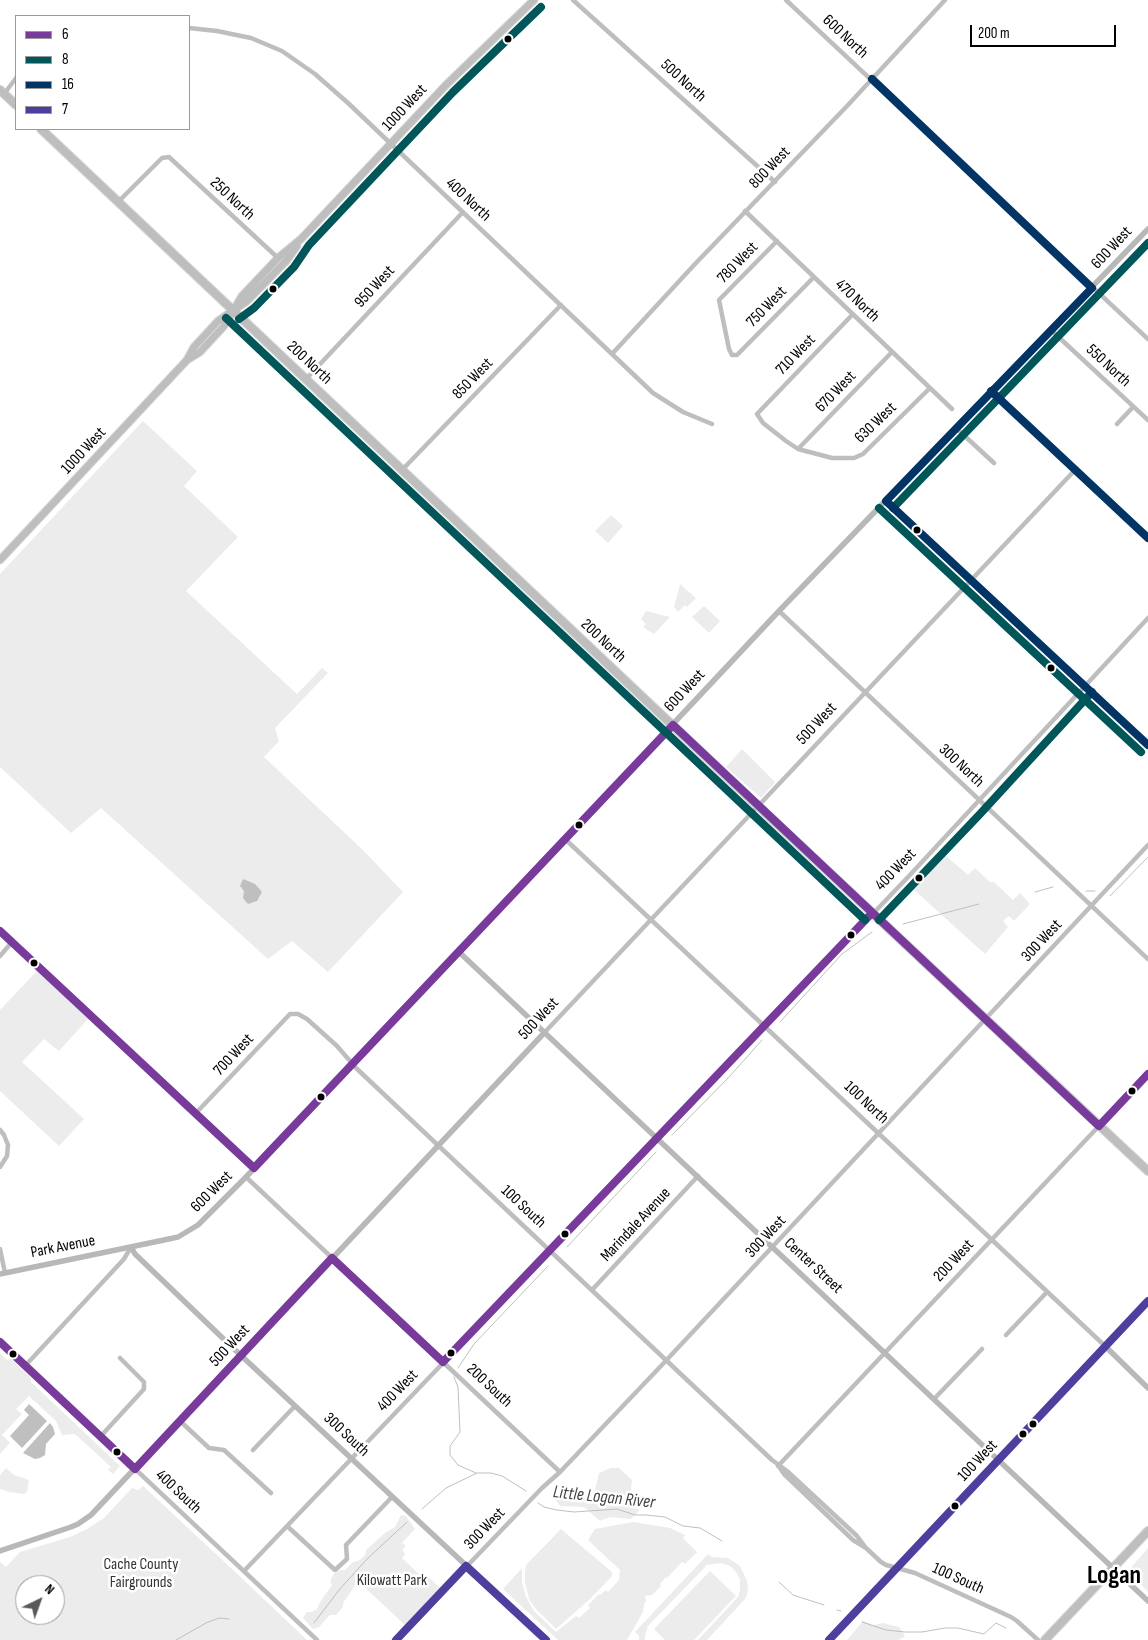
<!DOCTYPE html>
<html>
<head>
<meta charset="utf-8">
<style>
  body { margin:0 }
  #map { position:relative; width:1148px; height:1640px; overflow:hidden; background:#fff; font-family:"Sofia Sans Condensed",sans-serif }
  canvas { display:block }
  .legend { position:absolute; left:15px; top:15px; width:175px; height:115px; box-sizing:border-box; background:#fff; border:1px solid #999; margin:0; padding:6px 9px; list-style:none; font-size:15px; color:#000 }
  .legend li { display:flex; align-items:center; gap:10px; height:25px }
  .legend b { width:25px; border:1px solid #999 }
  .north { position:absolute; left:15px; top:1575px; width:50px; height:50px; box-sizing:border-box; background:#fff; border:1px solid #999; border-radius:50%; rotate:42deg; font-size:14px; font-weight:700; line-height:20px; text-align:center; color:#000 }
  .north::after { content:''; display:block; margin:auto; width:18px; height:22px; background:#595959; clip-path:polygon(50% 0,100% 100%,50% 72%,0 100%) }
  .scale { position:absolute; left:970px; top:25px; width:146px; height:22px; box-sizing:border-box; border:2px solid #000; border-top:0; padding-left:6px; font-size:15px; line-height:18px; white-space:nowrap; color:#000; -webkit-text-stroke:4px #fff; paint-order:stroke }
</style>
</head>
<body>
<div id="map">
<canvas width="1148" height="1640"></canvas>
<ul class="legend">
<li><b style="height:6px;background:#783a9b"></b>6</li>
<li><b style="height:6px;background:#015659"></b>8</li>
<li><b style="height:6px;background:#023465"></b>16</li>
<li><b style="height:6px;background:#4d3f9e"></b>7</li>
</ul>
<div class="north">N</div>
<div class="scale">200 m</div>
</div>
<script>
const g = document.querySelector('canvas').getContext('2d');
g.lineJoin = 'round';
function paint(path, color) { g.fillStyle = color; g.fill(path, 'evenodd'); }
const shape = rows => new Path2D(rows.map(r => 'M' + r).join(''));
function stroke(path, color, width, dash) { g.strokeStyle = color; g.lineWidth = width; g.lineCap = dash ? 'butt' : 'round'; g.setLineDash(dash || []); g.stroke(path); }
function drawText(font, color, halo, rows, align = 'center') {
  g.font = font + ' "Sofia Sans Condensed",sans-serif'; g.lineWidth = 5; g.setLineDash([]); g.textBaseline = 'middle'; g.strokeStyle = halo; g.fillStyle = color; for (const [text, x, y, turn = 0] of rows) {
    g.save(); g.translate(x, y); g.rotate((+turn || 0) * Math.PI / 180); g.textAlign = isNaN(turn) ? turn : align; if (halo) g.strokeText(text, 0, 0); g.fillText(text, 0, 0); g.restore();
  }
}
paint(shape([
  [143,421,197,471,184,486,238,537,186,591,297,694,322,668,328,673,275,728,279,741,264,757,364,851,403,892,328,972,292,941,268,959,101,808,71,833,0,767,0,574],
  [611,515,623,526,608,543,595,531],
  [682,584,682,586,696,598,687,607,685,605,678,612,674,607,680,585],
  [704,606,720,621,709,633,692,617],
  [646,611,670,617,654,634,643,627,646,624,641,619],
  [742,749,775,782,761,798,726,767],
  [944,854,968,875,975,868,990,882,994,882,1013,900,1020,893,1030,904,1014,921,1009,916,1003,921,1008,927,985,954,912,888],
  [38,970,88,1019,59,1051,44,1039,22,1062,84,1119,59,1146,0,1091,0,1010],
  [0,1353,7,1360,11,1359,31,1378,31,1382,120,1466,113,1474,108,1470,111,1467,75,1434,62,1435,56,1421,29,1396,16,1409,22,1414,2,1435,10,1443,0,1454],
  [6,1468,14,1475,29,1480,27,1492,24,1494,9,1492,0,1489,0,1475],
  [611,1468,619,1468,632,1480,631,1489,635,1494,639,1511,631,1519,610,1517,600,1521,584,1507,560,1506,555,1499,559,1496,573,1498,578,1494,590,1495,595,1490,599,1473],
  [143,1486,231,1568,307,1640,0,1640,0,1562,6,1567,20,1552,70,1537,87,1529,104,1518,132,1488,138,1490],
  [25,1585,55,1585,55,1615,25,1615],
  [401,1515,406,1516,415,1529,402,1543,406,1546,402,1550,405,1554,402,1558,421,1576,424,1573,440,1588,406,1626,358,1581,343,1603,343,1607,336,1615,330,1615,319,1627,313,1629,303,1618,307,1612,312,1612,317,1609,320,1602,332,1585,330,1581,334,1574,340,1570,345,1570,353,1562,360,1560,365,1555,366,1550,386,1532,395,1527],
  [633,1522,670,1528,685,1535,683,1538,697,1552,685,1564,682,1562,667,1578,666,1577,660,1584,661,1586,652,1595,645,1596,646,1601,644,1604,643,1612,627,1640,558,1640,503,1589,522,1568,522,1582,526,1597,534,1611,556,1632,576,1616,579,1618,590,1608,588,1605,599,1594,600,1595,606,1590,608,1592,619,1580,620,1570,588,1540,595,1529],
  [561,1529,612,1572,612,1576,590,1599,556,1629,535,1608,529,1599,525,1583,525,1573,526,1565],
  [1148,1548,1148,1592,1128,1571],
  [708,1554,712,1557,728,1558,740,1566,747,1581,748,1589,746,1598,707,1640,698,1640,738,1597,740,1590,740,1580,737,1573,730,1566,721,1563,707,1565,648,1626,645,1635,645,1640,639,1640,639,1636,635,1632],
  [710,1571,736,1596,694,1640,665,1640,654,1629],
  [863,1621,874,1625,883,1623,899,1627,905,1636,899,1640,847,1640]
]), '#ececec');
paint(shape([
  [243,879,255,884,262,892,257,901,248,904,243,898,244,891,240,886],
  [29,1404,47,1421,22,1448,10,1436,29,1415,24,1410],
  [50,1423,53,1427,55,1434,46,1444,45,1455,40,1458,35,1459,23,1453]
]), '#bfbfbf');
stroke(shape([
  [1086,891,1095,891],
  [1035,892,1053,887],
  [1110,896,1148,857],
  [903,924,979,904],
  [780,1022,842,954,872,932],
  [672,1135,730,1076,762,1040],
  [567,1247,656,1152],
  [458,1368,474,1344,548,1266],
  [454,1377,458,1387,460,1432,450,1446,450,1455,458,1465,476,1473],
  [538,1503,544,1507,557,1510,574,1512,617,1509,635,1515,646,1515,665,1517,683,1526,700,1528,722,1541],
  [422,1509,446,1488,477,1473,491,1473,502,1476,526,1491],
  [779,1582,793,1595,824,1605],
  [837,1610,841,1611],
  [862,1622,886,1630,905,1632,922,1632,945,1628,958,1628,984,1634,996,1623,1006,1628],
  [314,1623,339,1590,367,1559,407,1522],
  [176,1640,206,1623,219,1618,229,1619]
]), '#bfbfbf', 1);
const primary = shape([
  [187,360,194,347,218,321,247,301,287,260,297,246],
  [0,560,187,360,200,352,224,326,242,296,278,258,301,239,446,85,534,0]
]);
const highway = shape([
  [0,90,16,105],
  [41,129,758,806,1148,1171],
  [1045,1640,1148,1531]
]);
stroke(primary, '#dbdbdb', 9);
stroke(highway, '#dbdbdb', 10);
stroke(shape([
  [573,0,775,182],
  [786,0,1148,339],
  [189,28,217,31,251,38,282,51,315,74,348,103,653,393,683,412,712,424],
  [4,94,16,78],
  [118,202,162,158,169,157,278,258],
  [745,211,952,409],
  [777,241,719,300,729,349,732,355,737,355,814,277],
  [853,314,757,414,763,423,786,441,798,449,832,458,854,458,863,454,930,388],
  [1051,330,1148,420],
  [612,354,695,264,848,105,945,0],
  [306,379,463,212],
  [991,391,1148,538],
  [1117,424,1133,407],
  [956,428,994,463],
  [798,449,892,352],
  [403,469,561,305],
  [886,501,1148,745],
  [779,611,1148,959],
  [565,839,1105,1346],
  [0,956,12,942],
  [545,1032,1075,470],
  [196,1113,290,1014,298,1014,307,1019,337,1046,356,1068,772,1460,787,1471,857,1536,866,1548],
  [0,1130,4,1135,8,1145,7,1156,0,1167],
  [246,1177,560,1472],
  [0,1249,5,1273],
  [592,1290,698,1176],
  [1006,1335,1047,1292],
  [0,1342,317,1640],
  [25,1366,124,1259,131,1247],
  [934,1399,982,1349],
  [180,1421,209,1448,224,1450,271,1493],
  [100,1437,144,1389,144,1382,120,1358],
  [253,1450,295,1406],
  [778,1466,1148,1074],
  [780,1468,784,1474,853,1540,866,1548,881,1562,886,1565,915,1573,1011,1617,1017,1621,1038,1640],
  [287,1526,335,1570,347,1559,346,1545,392,1497],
  [244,1571,909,876,1148,618],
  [396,1640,542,1488,560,1472,660,1367,1148,845]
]), '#bebebe', 4.5);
stroke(shape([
  [0,931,254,1168],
  [459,952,1148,1601],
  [131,1247,135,1254,233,1348,546,1640],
  [0,1274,164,1240,178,1237,198,1225,246,1177,459,952,779,611,1148,229],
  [1105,1346,1148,1388],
  [0,1551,71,1527,78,1524,91,1515,545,1032],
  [829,1640,1148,1301]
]), '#b8b8b8', 5.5);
stroke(primary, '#bebebe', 7);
stroke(highway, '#bebebe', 8);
stroke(shape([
  [673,725,1099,1126],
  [0,931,254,1168],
  [1099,1126,1148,1074],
  [254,1168,673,725],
  [332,1258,443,1362],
  [0,1342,135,1469],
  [443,1362,872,913],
  [135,1469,332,1258]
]), '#783a9b', 8);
stroke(shape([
  [226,318,865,920],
  [239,319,254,308,294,267,309,245,453,92,541,7],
  [879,508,1141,752],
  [893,508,1148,243],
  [879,920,980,814,1092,692]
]), '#015659', 8);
stroke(shape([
  [872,79,1092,288],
  [991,391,1148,538],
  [886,501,1148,745],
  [886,501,1092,288]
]), '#023465', 8);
stroke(shape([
  [466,1566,546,1640],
  [396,1640,466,1566],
  [829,1640,1148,1301]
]), '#4d3f9e', 8);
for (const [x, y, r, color] of [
  [508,39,4.5,"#000"],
  [273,289,4.5,"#000"],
  [917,530,4.5,"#000"],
  [1051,668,4.5,"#000"],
  [579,825,4.5,"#000"],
  [919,878,4.5,"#000"],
  [851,935,4.5,"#000"],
  [34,963,4.5,"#000"],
  [1132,1091,4.5,"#000"],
  [321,1097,4.5,"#000"],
  [565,1234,4.5,"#000"],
  [451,1353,4.5,"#000"],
  [13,1354,4.5,"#000"],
  [1033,1424,4.5,"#000"],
  [1023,1434,4.5,"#000"],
  [117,1452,4.5,"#000"],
  [955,1506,4.5,"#000"]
]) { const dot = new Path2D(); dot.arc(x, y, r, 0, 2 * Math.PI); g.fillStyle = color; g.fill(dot); stroke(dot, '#fff', 2); }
drawText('16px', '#000', '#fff', [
  ["600 North",845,37,43],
  ["500 North",683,81,42],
  ["1000 West",405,108,-47],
  ["800 West",770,168,-46],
  ["250 North",232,199,43],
  ["400 North",468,200,43],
  ["600 West",1112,248,-47],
  ["780 West",738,263,-46],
  ["950 West",375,287,-47],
  ["470 North",857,301,44],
  ["750 West",767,307,-46],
  ["710 West",796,355,-46],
  ["200 North",309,363,43],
  ["550 North",1108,366,43],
  ["850 West",473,379,-46],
  ["670 West",836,392,-46],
  ["630 West",876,423,-44],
  ["1000 West",84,451,-47],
  ["200 North",603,641,43],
  ["600 West",685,691,-47],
  ["500 West",817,724,-47],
  ["300 North",961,766,43],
  ["400 West",896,870,-46],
  ["300 West",1042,941,-47],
  ["500 West",539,1019,-47],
  ["700 West",234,1055,-47],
  ["100 North",866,1103,43],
  ["600 West",212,1192,-45],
  ["100 South",523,1207,43],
  ["Marindale Avenue",636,1225,-47],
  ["300 West",766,1237,-47],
  ["Park Avenue",63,1247,-11],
  ["200 West",954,1261,-47],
  ["Center Street",813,1266,43],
  ["500 West",230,1346,-47],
  ["200 South",489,1386,43],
  ["400 West",398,1391,-46],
  ["300 South",346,1435,43],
  ["100 West",978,1461,-47],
  ["400 South",178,1492,43],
  ["300 West",485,1529,-46],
  ["100 South",958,1579,24]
]);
drawText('16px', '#333', '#fff', [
  ["Cache County",141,1565],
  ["Fairgrounds",141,1583],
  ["Kilowatt Park",392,1581]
]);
drawText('italic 18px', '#444', '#fff', [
  ["Little Logan River",604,1498,6]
]);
drawText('bold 26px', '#000', '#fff', [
  ["Logan",1114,1576]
]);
</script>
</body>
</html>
